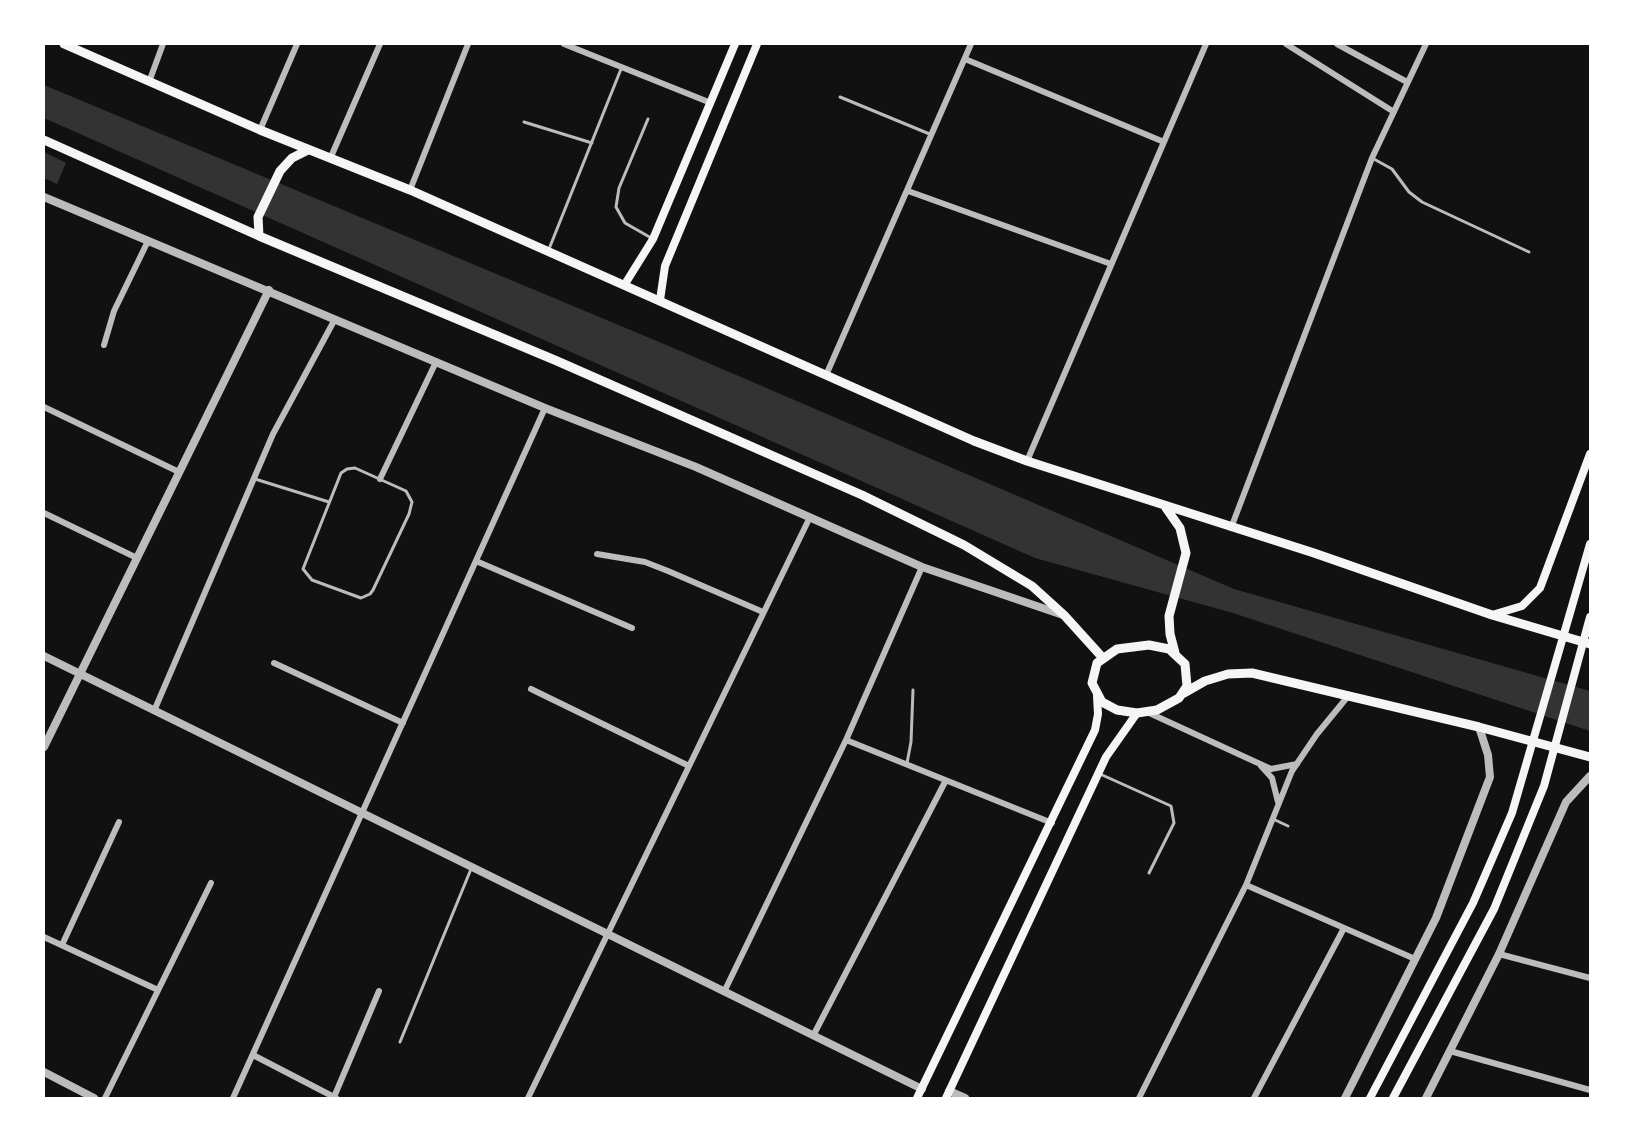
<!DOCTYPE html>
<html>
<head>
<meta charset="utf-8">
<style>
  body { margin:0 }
  #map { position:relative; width:1634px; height:1142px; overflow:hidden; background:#111; font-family:"PT Sans Narrow",sans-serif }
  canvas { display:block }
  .frame { position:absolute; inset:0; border:45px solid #fff; pointer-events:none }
</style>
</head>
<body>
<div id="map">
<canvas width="1634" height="1142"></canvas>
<div class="frame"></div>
</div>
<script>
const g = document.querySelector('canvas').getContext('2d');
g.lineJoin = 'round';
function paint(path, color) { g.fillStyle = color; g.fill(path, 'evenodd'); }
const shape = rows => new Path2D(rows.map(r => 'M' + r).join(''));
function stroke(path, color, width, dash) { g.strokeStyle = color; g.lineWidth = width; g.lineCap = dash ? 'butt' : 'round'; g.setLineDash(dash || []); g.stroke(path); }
paint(shape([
  [44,85,664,344,1234,589,1590,691,1590,731,1233,613,1035,558,44,118],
  [44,152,66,163,57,184,44,178]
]), '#333');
stroke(shape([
  [840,97,932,135],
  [648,119,619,188,616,207,625,223,653,239],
  [524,122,592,143],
  [1372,158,1392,169,1409,192,1422,202,1529,252],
  [549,249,621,69],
  [355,468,406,491,412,502,409,514,373,590,370,594,361,598,312,580,303,569,341,473,347,469,355,468],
  [255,479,329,502],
  [907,763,911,742,913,690],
  [1100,774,1171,806,1174,823,1149,873],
  [1273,819,1288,826],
  [400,1042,471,869]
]), '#bcbcbc', 3);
stroke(shape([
  [564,44,711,103],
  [1286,44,1394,112],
  [1337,44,1407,82],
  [965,59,1164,142],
  [149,82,163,44],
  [260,130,297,44],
  [330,159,380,44],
  [410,190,468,44],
  [908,191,1111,264],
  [104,345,114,311,148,241],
  [827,373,971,44],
  [44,407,179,472],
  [1027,461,1206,44],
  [380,479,436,362],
  [44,513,137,558],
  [1231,528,1372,158,1426,44],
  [597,554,645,562,668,571,763,612],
  [476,561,632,628],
  [274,663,403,723],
  [531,689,689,766],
  [154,711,273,434,335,319],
  [1147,712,1271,769,1297,764],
  [846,740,1052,823],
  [1261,766,1272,778,1278,802],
  [1246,885,1415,959],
  [44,937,158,990],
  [62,945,119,822],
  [1499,954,1590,978],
  [724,992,846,740,922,567],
  [813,1036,945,782],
  [1450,1051,1590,1090],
  [253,1055,336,1098],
  [334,1097,379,991],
  [105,1098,211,883],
  [233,1098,545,408],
  [528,1098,810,517],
  [1139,1098,1246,885,1292,771,1317,734,1349,695],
  [1254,1098,1344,928]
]), '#bcbcbc', 6);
stroke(shape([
  [44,197,545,408,696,467,922,567,1063,615],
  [44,656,922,1089],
  [44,747,269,290],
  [44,1072,94,1098],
  [949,1091,965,1098],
  [1345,1098,1436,918,1490,777,1488,755,1479,727],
  [1426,1098,1499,954,1566,802,1590,776]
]), '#bcbcbc', 8);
stroke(shape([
  [625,284,653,239,735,44],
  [660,300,665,266,757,44],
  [1492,615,1522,606,1540,588,1590,454],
  [917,1098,1095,730,1098,714,1097,696],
  [946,1098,1106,757,1137,713],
  [1370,1098,1473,903,1512,813,1590,544],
  [1393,1098,1494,909,1544,786,1590,617]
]), '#f5f5f5', 8);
stroke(shape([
  [64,44,260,130,410,190,974,441,1027,461,1314,553,1492,615,1590,644],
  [44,140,259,236,557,361,862,495,964,545,1032,586,1064,615,1102,657],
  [259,236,258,217,280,171,292,158,308,150],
  [1166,508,1180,528,1186,553,1169,616,1170,634,1175,653],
  [1149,645,1169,649,1185,664,1187,686,1179,698,1157,710,1137,713,1117,710,1102,702,1092,683,1097,663,1117,649,1149,645],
  [1184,693,1205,681,1228,674,1252,673,1479,727,1590,757]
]), '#f5f5f5', 9);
</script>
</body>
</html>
